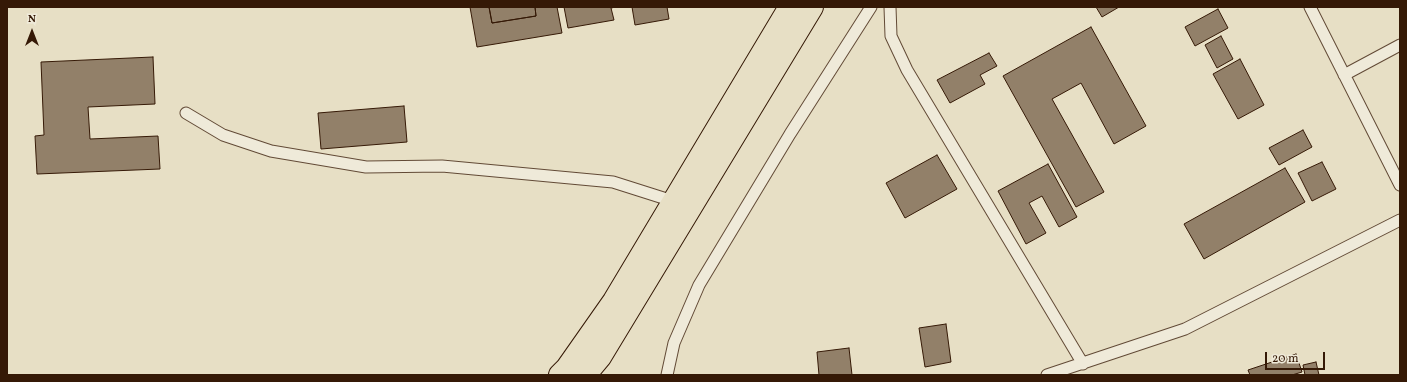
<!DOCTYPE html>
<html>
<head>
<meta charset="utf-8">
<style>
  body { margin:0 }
  #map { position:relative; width:1407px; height:382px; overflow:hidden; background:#e7dfc5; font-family:Vollkorn,serif }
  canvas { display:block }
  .frame { position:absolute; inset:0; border:8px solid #351906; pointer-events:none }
  .north { position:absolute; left:12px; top:12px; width:40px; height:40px; -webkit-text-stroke:3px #efead9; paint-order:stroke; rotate:0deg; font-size:11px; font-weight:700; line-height:16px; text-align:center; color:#351906 }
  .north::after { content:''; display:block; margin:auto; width:14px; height:18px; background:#351906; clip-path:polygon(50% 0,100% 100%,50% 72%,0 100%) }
  .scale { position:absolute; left:1265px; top:352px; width:60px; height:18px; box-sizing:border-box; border:2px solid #351906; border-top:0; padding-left:5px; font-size:12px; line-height:14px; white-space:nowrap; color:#351906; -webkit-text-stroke:3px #efead9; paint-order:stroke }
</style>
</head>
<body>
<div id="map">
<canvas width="1407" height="382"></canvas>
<div class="frame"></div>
<div class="north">N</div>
<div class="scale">20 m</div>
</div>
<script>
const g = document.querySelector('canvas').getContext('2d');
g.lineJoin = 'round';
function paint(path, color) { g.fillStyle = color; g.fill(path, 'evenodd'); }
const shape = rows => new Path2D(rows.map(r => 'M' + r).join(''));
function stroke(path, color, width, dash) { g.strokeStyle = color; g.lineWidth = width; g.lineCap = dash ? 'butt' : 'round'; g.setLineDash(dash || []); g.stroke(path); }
const building = shape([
  [470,7,489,7,492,23,536,16,535,7,557,7,562,33,477,47,470,7],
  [489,7,535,7,536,16,492,23,489,7],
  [564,7,616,7,611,8,614,20,568,28,564,7],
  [632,7,667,7,669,19,635,25,632,7],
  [1096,7,1119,7,1102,17,1096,7],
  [1218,9,1228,28,1195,46,1185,27,1218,9],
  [1091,27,1146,126,1114,144,1081,83,1052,99,1104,192,1076,207,1003,76,1091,27],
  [1221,36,1233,59,1217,68,1205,45,1221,36],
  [989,53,997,66,980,75,985,84,950,103,937,80,989,53],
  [153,57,155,104,88,107,90,139,158,136,160,169,37,174,35,136,44,135,41,62,153,57],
  [1240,59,1264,105,1238,119,1213,74,1240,59],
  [404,106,407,142,321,149,318,113,404,106],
  [1303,130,1312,147,1279,165,1269,148,1303,130],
  [937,155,957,189,905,218,886,183,937,155],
  [1322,162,1336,189,1312,201,1298,173,1322,162],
  [1048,164,1077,217,1059,227,1042,196,1029,203,1046,233,1026,244,998,191,1048,164],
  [1285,168,1305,202,1204,259,1184,224,1285,168],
  [946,324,951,362,925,367,919,328,946,324],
  [849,348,852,375,819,375,817,352,849,348],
  [1296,354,1302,372,1292,375,1250,375,1248,370,1296,354],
  [1316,362,1319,375,1305,375,1303,365,1316,362]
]);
paint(building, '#928069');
stroke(building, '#351906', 1);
const lane = shape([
  [890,7,891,36,907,70,1083,364],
  [1310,7,1400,185],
  [1344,75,1400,45],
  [186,113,223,135,271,151,366,167,442,166,613,182,676,202],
  [667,375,674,343,699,285,790,134,871,7],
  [1047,375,1185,329,1400,220]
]);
const highway = shape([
  [560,375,567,368,614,301,790,7],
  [585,375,600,357,812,7]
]);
stroke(lane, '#624a36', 13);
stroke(highway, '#351906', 24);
stroke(lane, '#efead9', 11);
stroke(highway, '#e7dfc5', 22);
</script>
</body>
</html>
